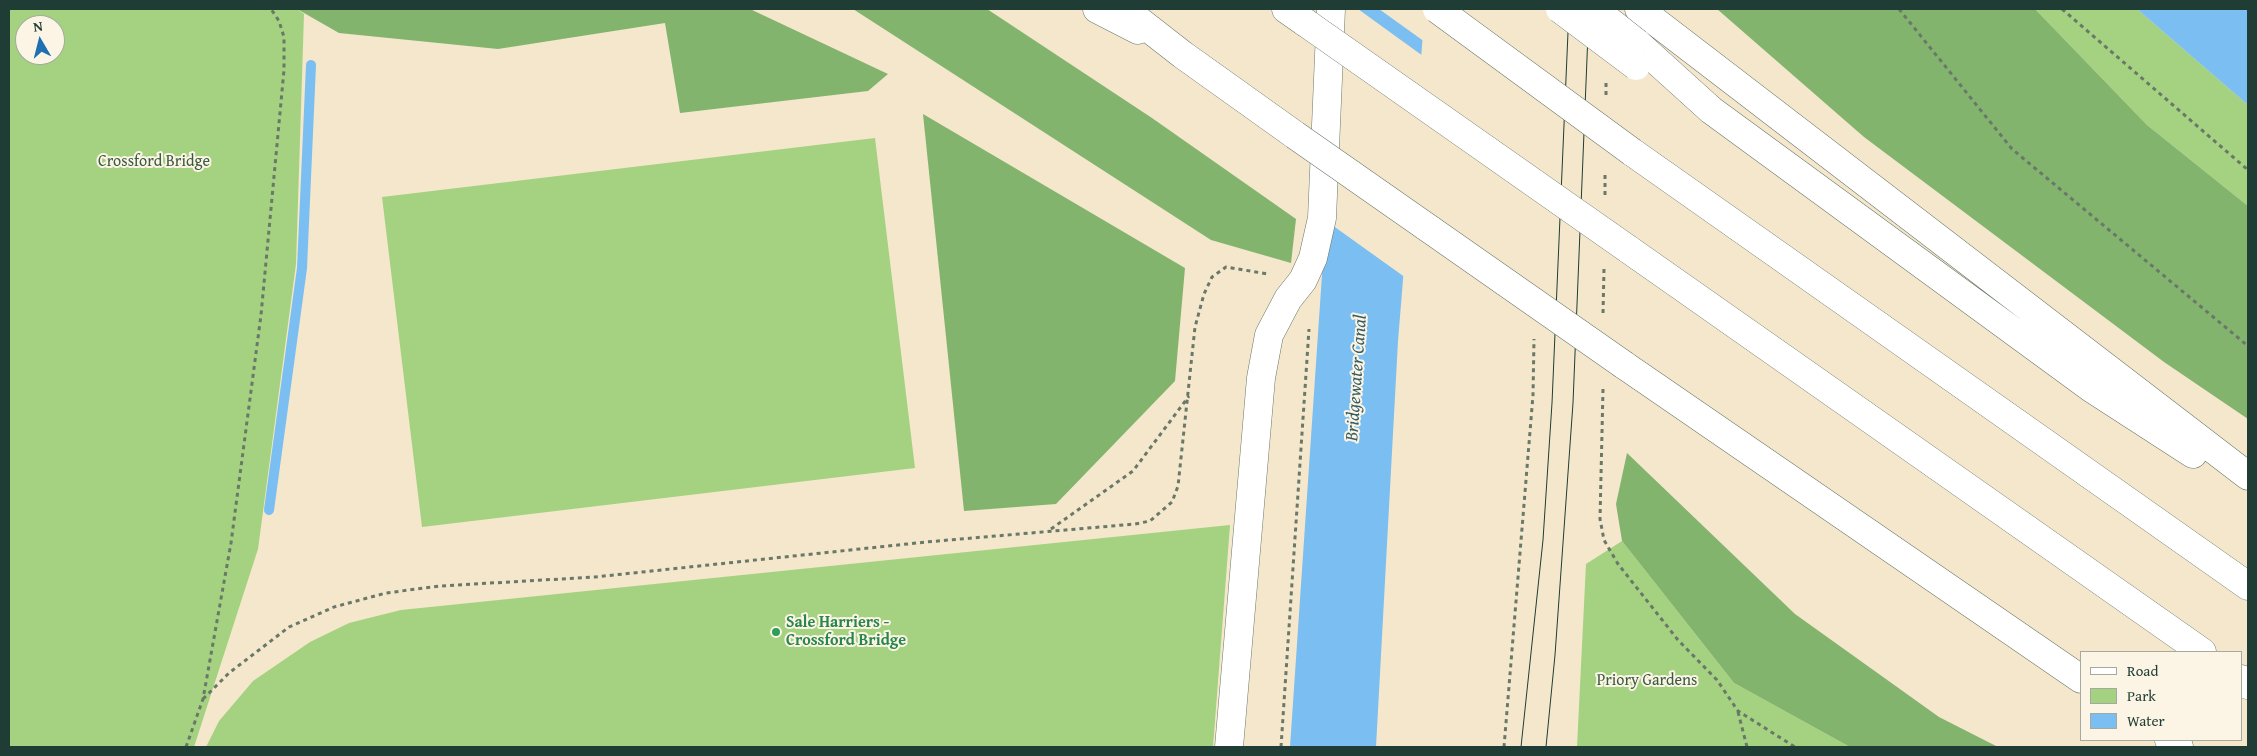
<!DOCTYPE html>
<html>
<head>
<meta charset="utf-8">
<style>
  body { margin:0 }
  #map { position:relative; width:2257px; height:756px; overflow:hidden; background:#f4e7cc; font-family:"Gentium Book Plus",serif }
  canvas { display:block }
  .frame { position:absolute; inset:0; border:10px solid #1f3d34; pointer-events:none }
  .legend { position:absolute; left:2080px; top:651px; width:162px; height:90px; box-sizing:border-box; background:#fcf5e5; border:1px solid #a4ab9e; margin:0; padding:6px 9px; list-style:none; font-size:15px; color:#1f3d34 }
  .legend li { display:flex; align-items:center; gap:10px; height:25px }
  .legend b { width:25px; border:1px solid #a4ab9e }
  .north { position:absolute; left:15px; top:15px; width:50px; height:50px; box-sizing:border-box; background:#fcf5e5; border:1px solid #a4ab9e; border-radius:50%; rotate:352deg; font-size:14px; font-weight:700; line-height:20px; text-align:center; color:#1f3d34 }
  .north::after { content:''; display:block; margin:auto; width:18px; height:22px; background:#1f6fb2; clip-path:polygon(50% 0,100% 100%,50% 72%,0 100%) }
</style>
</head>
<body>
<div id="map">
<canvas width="2257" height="756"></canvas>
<div class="frame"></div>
<ul class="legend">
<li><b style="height:6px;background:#fff"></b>Road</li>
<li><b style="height:14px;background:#a4d280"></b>Park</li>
<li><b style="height:14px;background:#7bbef1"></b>Water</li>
</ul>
<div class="north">N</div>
</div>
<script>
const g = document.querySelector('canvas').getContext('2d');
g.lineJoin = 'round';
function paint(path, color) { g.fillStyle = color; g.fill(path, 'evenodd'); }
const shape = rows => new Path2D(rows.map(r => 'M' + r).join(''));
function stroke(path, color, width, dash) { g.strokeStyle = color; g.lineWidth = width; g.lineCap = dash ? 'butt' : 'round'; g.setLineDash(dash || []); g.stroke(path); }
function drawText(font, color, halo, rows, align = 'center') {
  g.font = font + ' "Gentium Book Plus",serif'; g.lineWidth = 4; g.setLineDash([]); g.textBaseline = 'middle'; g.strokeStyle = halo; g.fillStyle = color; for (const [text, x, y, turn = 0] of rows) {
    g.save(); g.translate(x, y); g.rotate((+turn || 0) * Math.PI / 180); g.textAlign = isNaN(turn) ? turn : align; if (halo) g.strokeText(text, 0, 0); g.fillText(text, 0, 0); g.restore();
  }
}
paint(shape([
  [9,9,297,9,304,14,296,264,258,549,194,747,9,747],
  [25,25,55,25,55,55,25,55],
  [2035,9,2137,9,2248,105,2248,206,2147,125],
  [875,138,915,468,422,527,382,197],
  [1230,525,1213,747,206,747,219,721,253,681,310,642,349,623,401,610],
  [1622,541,1734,683,1850,747,1577,747,1586,564]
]), '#a4d280');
paint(shape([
  [297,9,750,9,888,74,868,91,680,113,665,23,498,49,339,33],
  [853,9,987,9,1152,118,1296,219,1291,263,1211,240],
  [1717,9,2035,9,2147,125,2248,206,2248,419,2164,362,1864,137],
  [923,114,1185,268,1175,381,1056,504,964,511],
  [1627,453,1795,614,1939,717,1998,747,1850,747,1734,683,1622,541,1616,504]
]), '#83b46e');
paint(shape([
  [1340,9,1425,9,1398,341,1376,747,1290,747],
  [2137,9,2248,9,2248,105]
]), '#7bbef1');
paint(shape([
  [1338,9,1358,9,1423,56,1406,278,1325,220],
  [1379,9,1427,9,1425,42]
]), '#f4e7cc');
stroke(shape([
  [269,510,302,268,311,65]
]), '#7bbef1', 10);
const minor = shape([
  [1229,747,1261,378,1269,335,1288,299,1303,280,1313,258,1322,218,1331,9]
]);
const highway = shape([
  [1097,9,1138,30],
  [1124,9,1183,55,1295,135],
  [1286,9,1306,23],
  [1639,9,2248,476],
  [1637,43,1711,110,2091,388,2193,454],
  [1632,152,2248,586],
  [1628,249,2202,652],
  [1624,365,2081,679],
  [2241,679,2248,685],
  [2169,740,2179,747]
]);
stroke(minor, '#6a7869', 29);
stroke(highway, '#6a7869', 29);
stroke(shape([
  [1899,9,2012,149,2248,346],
  [2062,9,2248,170],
  [1606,95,1606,81],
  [1605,195,1605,171],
  [1603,313,1604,269],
  [1603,389,1600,519,1604,540,1618,564,1678,640,1717,680,1738,711,1795,747],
  [1051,529,1133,471,1189,396],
  [203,699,229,673,289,627,334,607,386,593,440,586,595,577,926,542,1135,524,1150,521,1172,502,1178,486,1195,327,1204,294,1212,277,1226,267,1268,274],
  [1738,712,1747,747],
  [186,747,203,699,231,543,261,315,284,70,284,37,279,21,271,9],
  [1281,747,1309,329],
  [1504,747,1533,395,1534,339]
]), '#6a7869', 3, [4, 4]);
stroke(minor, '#fff', 28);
stroke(highway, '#fff', 28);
stroke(shape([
  [1521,747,1543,540,1552,403,1569,9],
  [1546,747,1555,655,1573,403,1589,9]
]), '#1f3d34', 1);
const highwayBridge = shape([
  [1437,9,1632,152],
  [1560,9,1636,66],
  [1594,9,1637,43],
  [1306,23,1628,249],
  [1295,135,1624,365]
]);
stroke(highwayBridge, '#6a7869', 29, []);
stroke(highwayBridge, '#fff', 28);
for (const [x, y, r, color] of [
  [776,632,5,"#2e9e5b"]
]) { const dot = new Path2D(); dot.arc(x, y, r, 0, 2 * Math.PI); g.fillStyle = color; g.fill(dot); stroke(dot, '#fcf5e5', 2); }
drawText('16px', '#3a5b43', '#fcf5e5', [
  ["Crossford Bridge",154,162],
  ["Priory Gardens",1647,681]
]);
drawText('bold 16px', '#27864d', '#fcf5e5', [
  ["Sale Harriers -",786,623],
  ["Crossford Bridge",786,641]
], 'left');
drawText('italic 18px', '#365d63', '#fcf5e5', [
  ["Bridgewater Canal",1357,378,-86]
]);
</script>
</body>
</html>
